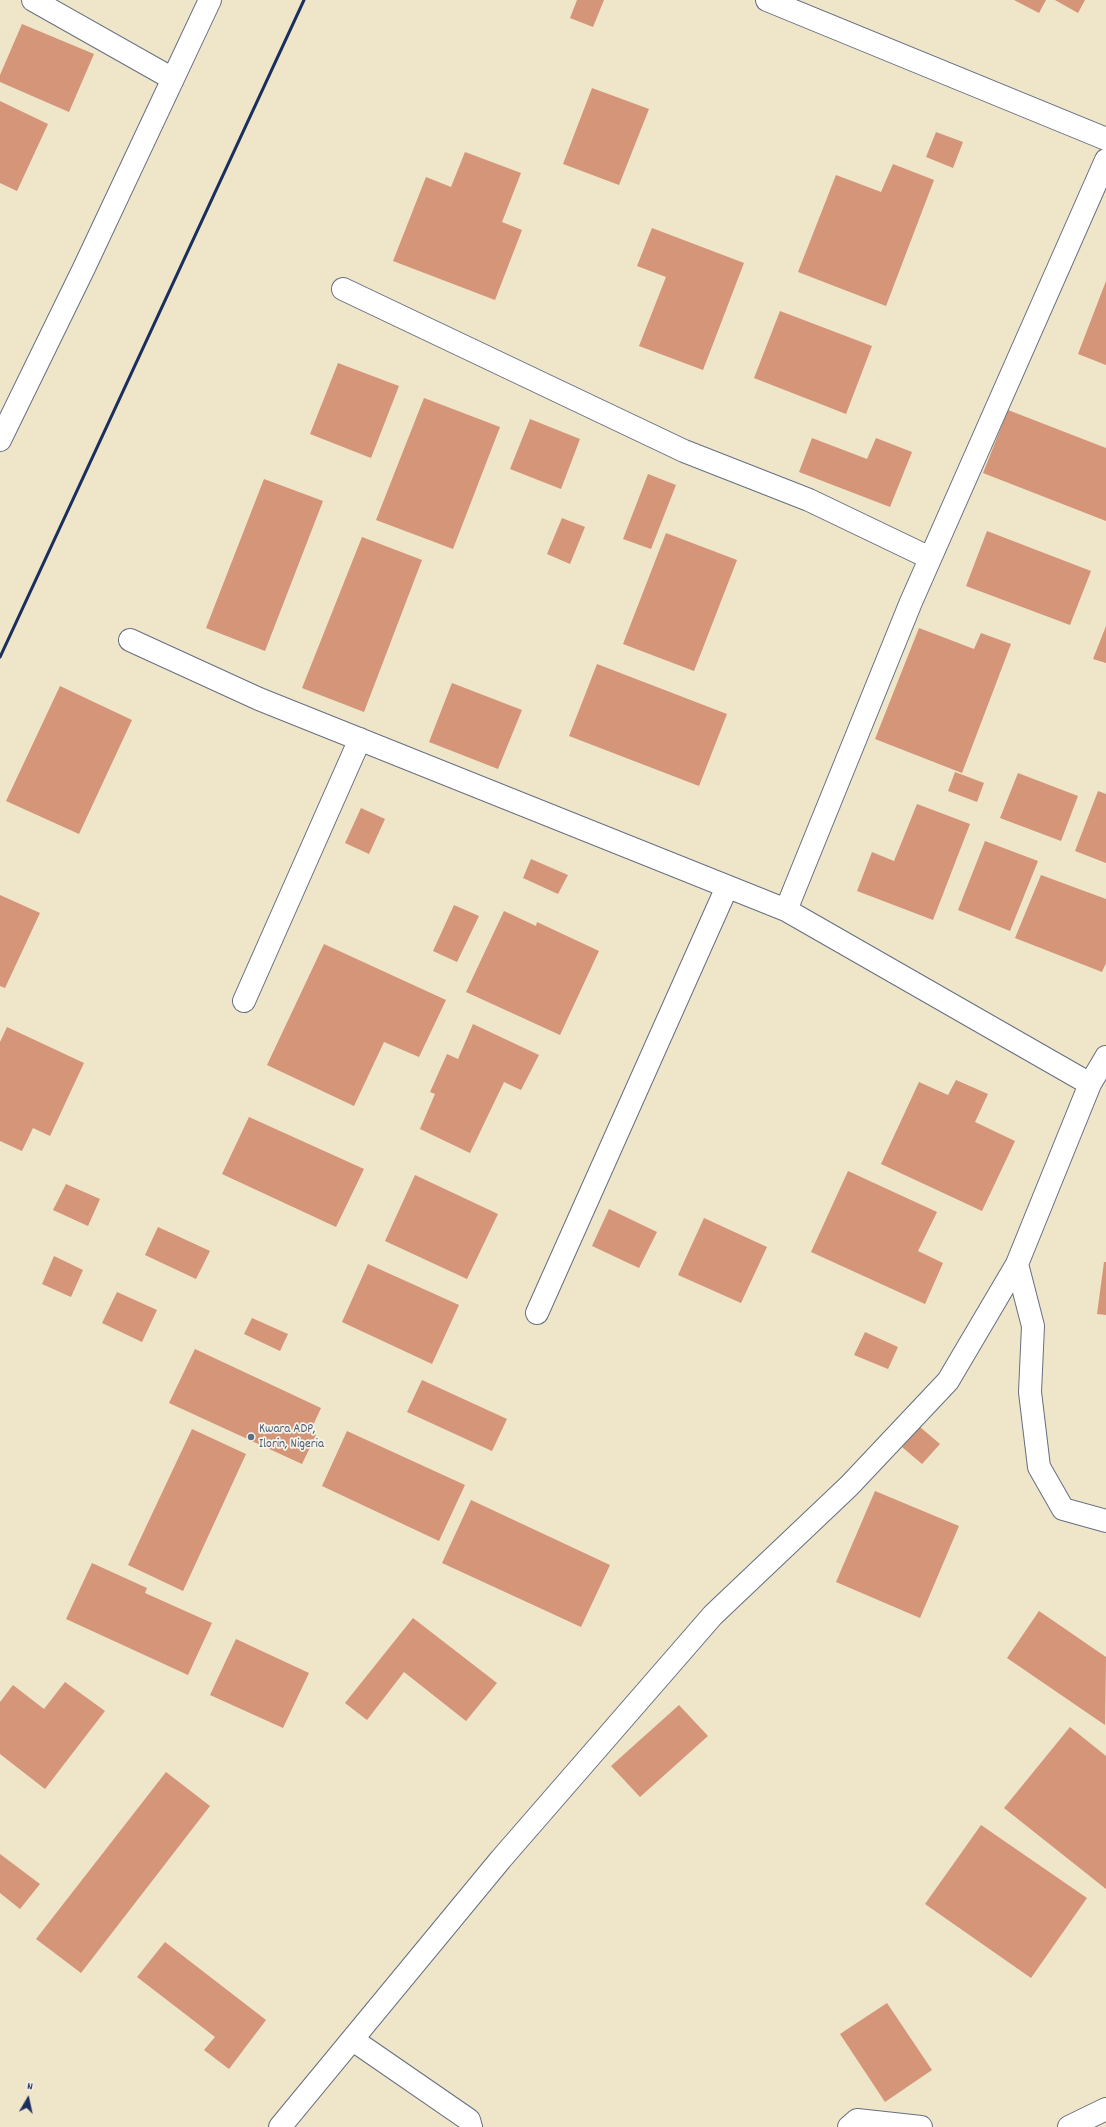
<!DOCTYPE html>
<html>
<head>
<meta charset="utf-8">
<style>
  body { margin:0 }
  #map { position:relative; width:1106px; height:2127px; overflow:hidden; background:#efe5c9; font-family:Dekko,sans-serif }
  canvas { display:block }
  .north { position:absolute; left:8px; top:2079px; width:40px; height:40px; -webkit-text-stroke:3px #f7f3e8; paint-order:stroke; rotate:9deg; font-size:11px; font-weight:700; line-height:16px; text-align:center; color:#1b2f5e }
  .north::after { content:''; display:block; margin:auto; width:14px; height:18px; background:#1b2f5e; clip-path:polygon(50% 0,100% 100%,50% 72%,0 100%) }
</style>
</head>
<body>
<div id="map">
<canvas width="1106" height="2127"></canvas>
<div class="north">N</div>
</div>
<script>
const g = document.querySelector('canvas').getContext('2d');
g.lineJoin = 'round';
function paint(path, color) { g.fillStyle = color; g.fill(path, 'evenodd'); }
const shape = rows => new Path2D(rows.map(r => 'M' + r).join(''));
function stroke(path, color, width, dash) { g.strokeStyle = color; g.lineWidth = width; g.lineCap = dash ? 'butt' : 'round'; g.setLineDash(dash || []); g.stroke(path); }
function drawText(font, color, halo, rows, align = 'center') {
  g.font = font + ' Dekko,sans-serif'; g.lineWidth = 3.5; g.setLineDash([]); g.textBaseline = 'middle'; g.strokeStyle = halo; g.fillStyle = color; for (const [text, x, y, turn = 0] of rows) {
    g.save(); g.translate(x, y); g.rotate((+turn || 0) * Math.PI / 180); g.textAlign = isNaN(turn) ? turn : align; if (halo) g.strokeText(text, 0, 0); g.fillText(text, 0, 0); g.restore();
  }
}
paint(shape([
  [577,0,604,0,593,27,570,18],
  [1014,0,1046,0,1039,13],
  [1055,0,1085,0,1078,13],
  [22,24,94,54,69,112,0,82,0,75],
  [592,88,649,109,619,185,563,164],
  [0,101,48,124,17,191,0,183],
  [936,132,963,142,953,168,926,157],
  [465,152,521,173,502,222,522,230,495,300,393,261,426,177,451,187],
  [893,164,934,180,886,306,798,272,836,175,881,192],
  [652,228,744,263,703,370,639,346,666,277,637,266],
  [1106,281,1106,365,1078,354],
  [780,311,872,346,846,414,754,378],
  [338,363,399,386,371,458,310,434],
  [424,398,500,427,453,549,376,520],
  [1008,410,1106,448,1106,521,983,473],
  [530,419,580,439,561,489,510,469],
  [812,438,867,459,876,438,912,452,890,507,799,472],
  [648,474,676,485,651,549,623,539],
  [264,479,323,501,265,651,206,628],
  [562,518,585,527,570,564,547,554],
  [987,531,1091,571,1070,625,966,586],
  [666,533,737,560,694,671,623,644],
  [362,537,422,560,364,712,302,688],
  [1106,626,1106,663,1093,659],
  [919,628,974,649,981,633,1011,644,962,773,875,739],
  [597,664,727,714,699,786,569,736],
  [452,683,522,710,498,769,429,742],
  [60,686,132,720,79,834,6,801],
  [955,772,984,783,977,802,948,791],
  [1018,773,1078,796,1061,841,1000,818],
  [1098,791,1106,794,1106,863,1075,851],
  [917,804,970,824,933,920,857,891,872,852,894,861],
  [361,808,385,819,369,854,345,843],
  [985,841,1038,861,1010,931,958,910],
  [531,859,568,875,558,894,523,878],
  [1041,875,1106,899,1106,963,1102,972,1015,938],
  [0,895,40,913,5,988,0,986],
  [454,905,479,916,457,962,433,951],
  [504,911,536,926,537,922,599,951,560,1035,466,992],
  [324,944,446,1000,419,1057,384,1042,354,1106,267,1065],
  [473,1024,539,1055,521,1090,504,1082,470,1153,420,1129,435,1094,430,1092,447,1054,458,1059],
  [7,1027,84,1063,50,1136,33,1128,22,1151,0,1141,0,1042],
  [956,1080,988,1094,975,1122,1015,1141,982,1211,881,1164,919,1082,948,1095],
  [249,1117,364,1169,336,1227,222,1174],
  [848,1171,937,1212,918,1251,943,1263,925,1304,811,1252],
  [415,1175,498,1214,467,1279,385,1241],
  [66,1184,100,1199,88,1226,53,1210],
  [609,1209,657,1232,639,1268,592,1246],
  [704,1218,767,1247,741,1303,678,1275],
  [158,1227,210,1251,196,1279,145,1255],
  [54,1256,83,1270,71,1297,42,1284],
  [1104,1262,1106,1262,1106,1315,1097,1314],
  [368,1264,459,1305,432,1364,342,1322],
  [117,1292,157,1310,142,1342,102,1323],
  [252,1318,288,1334,280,1351,244,1334],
  [865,1332,898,1347,888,1369,854,1355],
  [195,1349,321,1408,310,1432,316,1435,302,1464,169,1403],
  [422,1380,507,1419,492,1451,407,1412],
  [920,1427,940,1444,922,1464,902,1447],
  [192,1429,246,1454,183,1591,128,1565],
  [347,1431,465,1485,439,1541,322,1486],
  [875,1491,959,1526,920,1618,836,1582],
  [471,1500,610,1565,581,1627,442,1563],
  [92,1563,147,1588,145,1593,212,1623,188,1675,66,1619],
  [1039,1611,1106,1657,1105,1725,1007,1658],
  [413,1618,497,1683,466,1721,404,1672,367,1720,345,1703],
  [236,1639,309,1673,283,1728,210,1695],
  [65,1682,105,1711,45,1789,0,1754,0,1702,13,1685,44,1709],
  [679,1705,708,1736,640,1797,611,1766],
  [1070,1727,1106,1756,1106,1889,1004,1808],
  [166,1772,210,1806,81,1973,36,1939],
  [981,1825,1087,1898,1031,1978,925,1904],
  [0,1854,40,1884,20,1909,0,1893],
  [165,1942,266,2020,229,2069,204,2050,215,2037,137,1977],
  [887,2003,932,2070,885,2102,840,2034]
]), '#d49578');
const street = shape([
  [33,0,173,79],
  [767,0,1106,139],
  [343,289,684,451,809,500,930,558],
  [0,440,84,268,210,0],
  [130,640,259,699,786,910,1090,1084],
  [786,910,911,602,1106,160],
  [244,1001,360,739],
  [1017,1264,1033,1326,1030,1392,1039,1467,1063,1509,1106,1521],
  [537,1313,727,887],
  [353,2040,469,2120,471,2127],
  [280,2127,501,1859,713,1615,849,1486,948,1381,1017,1264,1090,1084,1106,1057],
  [849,2127,857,2120,921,2127],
  [1069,2127,1106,2109]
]);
stroke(street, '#656f83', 24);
stroke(street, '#fff', 22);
stroke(shape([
  [0,657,304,0]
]), '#1b2f5e', 3);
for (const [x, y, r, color] of [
  [251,1437,4,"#5c6f8a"]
]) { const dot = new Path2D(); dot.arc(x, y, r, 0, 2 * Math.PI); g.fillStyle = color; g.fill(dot); stroke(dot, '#f7f3e8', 1.5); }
drawText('13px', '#4e5e75', '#f7f3e8', [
  ["Kwara ADP,",259,1430],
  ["Ilorin, Nigeria",259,1445]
], 'left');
</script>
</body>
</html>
